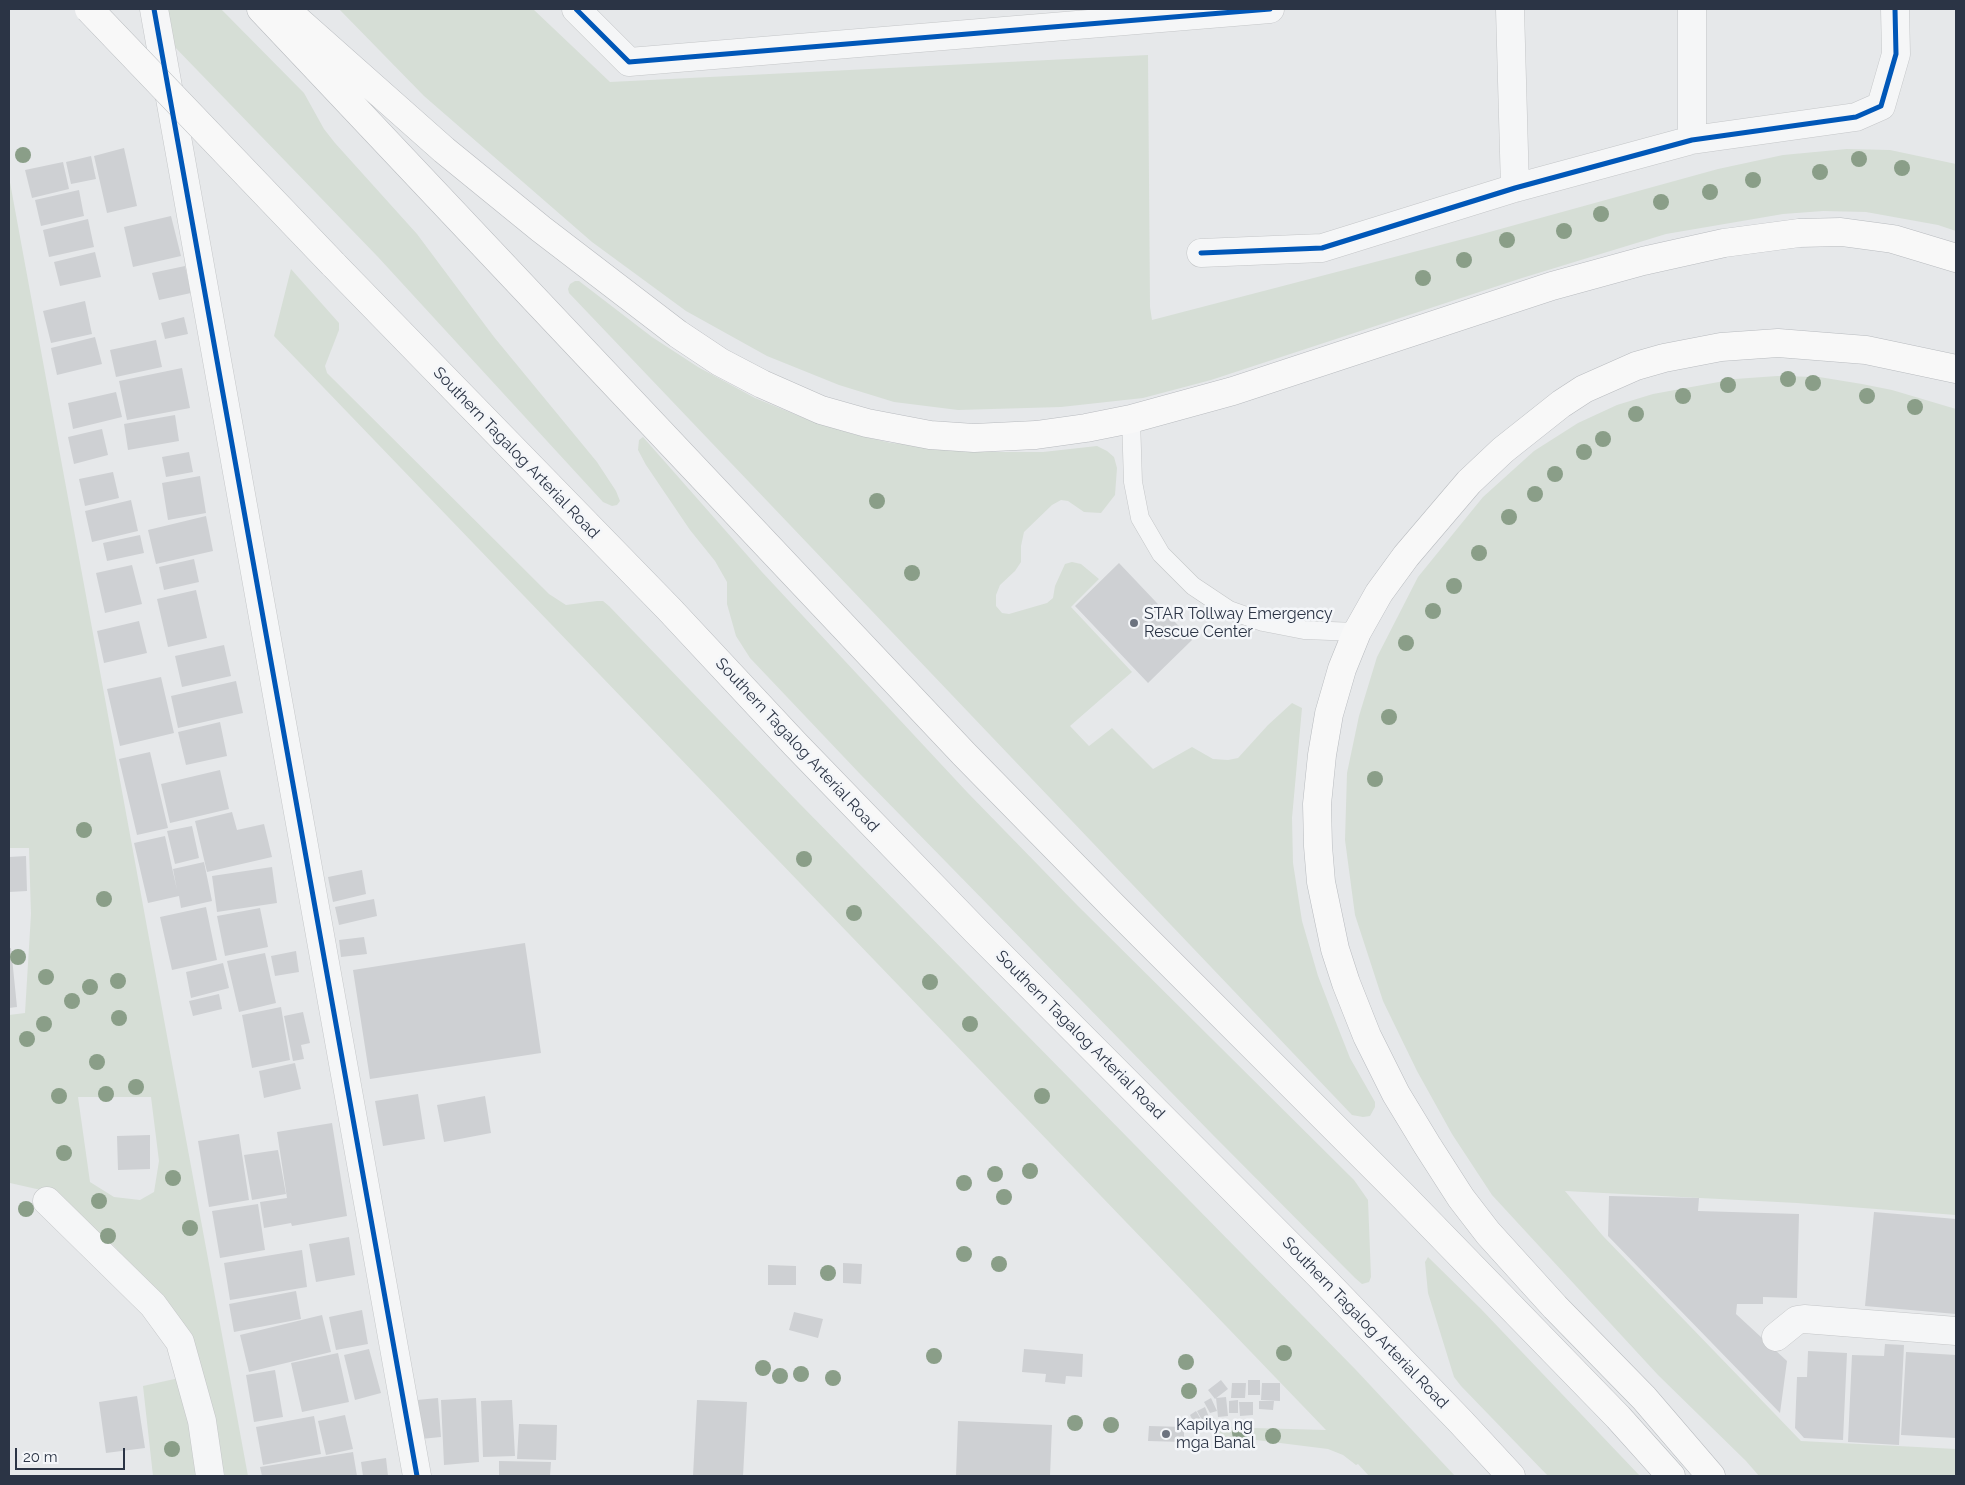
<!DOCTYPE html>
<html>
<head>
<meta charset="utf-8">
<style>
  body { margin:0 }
  #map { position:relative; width:1965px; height:1485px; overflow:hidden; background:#e6e8ea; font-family:Raleway,sans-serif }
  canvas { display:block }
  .frame { position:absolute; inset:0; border:10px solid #2b3445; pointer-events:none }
  .scale { position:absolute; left:15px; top:1448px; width:110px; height:22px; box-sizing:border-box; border:2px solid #2b3445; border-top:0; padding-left:6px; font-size:15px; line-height:18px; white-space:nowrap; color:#2b3445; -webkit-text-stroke:4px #f4f6f9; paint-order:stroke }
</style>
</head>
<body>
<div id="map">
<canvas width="1965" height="1485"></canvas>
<div class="frame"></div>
<div class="scale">20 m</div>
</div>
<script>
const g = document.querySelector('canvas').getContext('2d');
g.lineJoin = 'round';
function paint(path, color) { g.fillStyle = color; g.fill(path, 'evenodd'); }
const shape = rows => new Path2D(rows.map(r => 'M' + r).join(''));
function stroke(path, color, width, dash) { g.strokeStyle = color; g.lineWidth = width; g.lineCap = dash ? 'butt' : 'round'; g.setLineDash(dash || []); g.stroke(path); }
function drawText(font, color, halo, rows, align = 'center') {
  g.font = font + ' Raleway,sans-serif'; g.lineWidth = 5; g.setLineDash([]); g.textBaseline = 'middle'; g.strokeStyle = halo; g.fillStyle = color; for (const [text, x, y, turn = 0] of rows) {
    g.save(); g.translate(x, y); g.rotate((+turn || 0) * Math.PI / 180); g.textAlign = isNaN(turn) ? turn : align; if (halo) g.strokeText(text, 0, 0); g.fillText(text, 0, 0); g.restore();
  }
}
paint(shape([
  [164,9,221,9,304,93,324,129,335,143,417,234,494,337,597,462,616,491,620,501,617,505,612,506,603,502,378,257,168,40],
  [339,9,533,9,610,82,1148,55,1150,307,1152,320,1475,236,1718,169,1783,155,1847,149,1890,150,1956,164,1956,231,1938,225,1866,212,1823,211,1783,214,1666,234,1522,278,1211,380,1143,398,1061,407,958,410,894,402,839,385,767,356,686,311,592,242,424,96],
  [9,177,248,1476,225,1476,202,1380,192,1349,175,1311,144,1280,113,1245,65,1203,41,1190,10,1183,9,1217,9,1015,25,1013,31,914,29,848,9,848],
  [78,1097,151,1097,159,1161,154,1192,140,1200,114,1197,90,1182],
  [291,269,339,323,339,330,325,366,327,373,549,594,566,605,597,601,603,601,609,606,798,802,1356,1370,1455,1476,1369,1476,1358,1464,1356,1465,1343,1455,1328,1449,1232,1437,1220,1437,1218,1435,1217,1427,1326,1430,274,336],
  [575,281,579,281,652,337,698,367,755,398,811,421,853,434,891,443,997,452,1043,452,1097,446,1107,451,1114,457,1117,468,1115,495,1101,513,1084,512,1068,501,1061,500,1052,505,1024,532,1021,546,1021,562,1015,571,1000,585,996,595,996,606,1002,613,1009,614,1047,603,1053,598,1055,586,1065,564,1072,562,1081,564,1099,579,1071,607,1132,672,1070,726,1089,746,1112,728,1153,769,1192,747,1213,759,1228,760,1238,758,1268,725,1292,703,1302,708,1292,818,1293,863,1302,921,1318,976,1333,1015,1350,1058,1375,1102,1375,1107,1370,1116,1363,1117,1352,1115,569,293,568,289,570,284],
  [1777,376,1819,377,1862,384,1892,390,1956,409,1956,1215,1797,1203,1565,1191,1603,1236,1801,1441,1956,1449,1956,1476,1759,1476,1746,1461,1658,1375,1492,1195,1452,1134,1417,1071,1383,1001,1355,915,1345,840,1347,773,1359,716,1377,657,1418,577,1483,497,1534,451,1578,423,1617,405,1653,394,1735,379],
  [643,437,762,572,967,792,1078,906,1354,1180,1368,1200,1371,1277,1369,1282,1362,1284,1355,1278,1212,1134,861,775,750,658,736,636,727,604,727,582,715,561,690,530,646,465,638,450,639,440],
  [1428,1257,1481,1309,1640,1476,1548,1476,1461,1386,1454,1377,1428,1293,1425,1262],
  [179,1378,199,1476,153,1476,143,1386]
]), '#d6ded6');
paint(shape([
  [124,148,137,206,107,213,94,156],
  [91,156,96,179,71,184,66,162],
  [63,162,69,189,32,198,25,170],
  [79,190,84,216,41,226,35,200],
  [171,216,181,256,133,267,124,227],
  [88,219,94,247,49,257,43,230],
  [95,252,101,277,60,286,54,262],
  [185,266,191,293,159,300,152,273],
  [85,301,92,334,51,343,43,311],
  [184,317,188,334,165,339,161,323],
  [95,337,102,364,57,375,51,348],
  [156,340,162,367,116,377,110,350],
  [182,368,190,408,127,420,119,381],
  [116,392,122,417,73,429,68,403],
  [175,415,179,441,128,450,124,424],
  [102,429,108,455,74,464,68,437],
  [189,452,193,472,166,477,162,457],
  [113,472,119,498,85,506,79,479],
  [200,476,206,513,168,520,162,483],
  [131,500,138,531,92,542,85,511],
  [206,516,213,551,156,564,148,530],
  [140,535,144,553,107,561,103,543],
  [194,559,199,582,164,590,159,567],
  [1119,563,1192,640,1148,683,1075,606],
  [132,565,142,604,105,613,96,573],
  [196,590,207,638,168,647,157,599],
  [139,621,147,653,104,663,97,631],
  [224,645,231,676,182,687,175,656],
  [161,677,174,733,120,746,107,689],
  [236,681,243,713,178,728,171,696],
  [220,722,227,756,186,765,178,732],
  [150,752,168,828,137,835,119,759],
  [220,770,229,809,170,823,161,784],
  [232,812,237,830,264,824,272,857,207,872,195,821],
  [192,826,199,858,175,864,167,831],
  [165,836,177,890,173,869,204,862,212,901,181,908,179,896,148,903,134,843],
  [26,856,27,891,9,892,9,857],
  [272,867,277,903,217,912,212,876],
  [362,870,366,894,333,902,328,877],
  [374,899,377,916,339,925,335,907],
  [206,907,217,960,172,970,160,917],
  [260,908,268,947,225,956,217,916],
  [364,937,367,954,341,957,339,940],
  [525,943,541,1053,370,1079,353,970],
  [9,948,11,948,17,1007,9,1008],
  [296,951,299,972,275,976,271,956],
  [265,953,276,1003,239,1012,227,961],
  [223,963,229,988,191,998,186,972],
  [219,994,222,1009,193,1016,189,1001],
  [281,1007,290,1060,252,1068,242,1015],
  [303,1012,310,1043,301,1045,304,1059,293,1061,284,1016],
  [295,1063,301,1089,264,1098,259,1071],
  [418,1094,425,1139,383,1146,375,1101],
  [485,1096,491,1133,444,1142,437,1105],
  [332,1123,347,1216,292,1226,291,1223,264,1228,260,1202,287,1198,277,1132],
  [239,1134,249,1200,209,1207,198,1141],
  [150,1135,150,1169,118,1170,117,1136],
  [278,1150,286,1194,252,1200,244,1155],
  [1609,1196,1699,1198,1698,1211,1799,1214,1797,1298,1763,1297,1763,1304,1737,1304,1736,1314,1787,1361,1780,1413,1608,1236],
  [258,1204,265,1250,220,1258,212,1211],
  [1874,1212,1956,1219,1956,1314,1865,1306],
  [349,1237,355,1275,316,1282,309,1244],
  [302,1250,307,1287,230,1300,224,1263],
  [843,1263,862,1264,861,1284,843,1283],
  [768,1265,796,1266,796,1285,768,1285],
  [296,1291,301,1319,234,1332,229,1304],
  [362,1310,368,1344,336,1350,329,1317],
  [794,1312,823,1319,818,1338,789,1330],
  [322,1315,331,1352,249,1372,240,1335],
  [1885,1344,1904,1345,1899,1445,1848,1442,1852,1355,1884,1356],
  [369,1349,381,1393,355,1400,344,1355],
  [1024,1349,1083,1354,1082,1377,1066,1376,1065,1384,1045,1382,1046,1374,1022,1372],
  [1808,1351,1847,1353,1843,1440,1804,1438,1795,1428,1797,1377,1807,1377],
  [1906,1352,1956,1355,1956,1438,1901,1435],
  [338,1353,349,1402,302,1412,291,1363],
  [275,1370,283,1417,254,1422,246,1375],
  [1221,1380,1228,1389,1215,1399,1208,1390],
  [1248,1380,1260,1380,1260,1395,1248,1395],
  [1232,1383,1246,1383,1245,1398,1231,1398],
  [1262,1383,1280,1383,1280,1401,1261,1400],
  [137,1396,145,1448,106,1453,99,1402],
  [1226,1397,1228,1416,1218,1417,1216,1398],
  [438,1398,441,1437,421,1439,417,1400],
  [476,1398,479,1462,444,1465,441,1400],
  [1211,1398,1217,1411,1210,1413,1204,1402],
  [512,1400,515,1456,483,1457,481,1401],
  [697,1400,747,1402,743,1476,693,1476],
  [1238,1400,1238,1413,1229,1413,1229,1401],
  [1259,1401,1274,1401,1273,1410,1259,1409],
  [1239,1402,1253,1402,1253,1415,1240,1416],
  [1205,1407,1209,1417,1202,1420,1197,1411],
  [1196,1411,1202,1421,1195,1425,1190,1415],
  [345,1415,353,1449,326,1455,318,1421],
  [314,1416,321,1454,263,1465,256,1427],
  [958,1421,1052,1425,1050,1476,956,1476],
  [519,1424,557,1425,556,1460,517,1459],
  [1149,1426,1184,1427,1184,1442,1148,1441],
  [353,1452,357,1476,262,1476,260,1467],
  [386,1458,388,1476,363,1476,361,1462],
  [499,1461,551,1462,550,1476,499,1476]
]), '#ced0d3');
const service = shape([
  [1131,419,1133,482,1140,518,1161,554,1193,586,1229,610,1263,622,1304,630,1357,632]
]);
const minor = shape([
  [154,9,417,1476],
  [576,9,629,62,1270,9],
  [1510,9,1515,188],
  [1692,9,1692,140],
  [1201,253,1322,248,1515,188,1692,140,1856,117,1881,106,1896,54,1895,9],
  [47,1201,153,1305,180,1342,202,1421,210,1476],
  [1776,1337,1797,1320,1804,1319,1956,1331]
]);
const motorway = shape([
  [261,9,964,754,1113,906,1403,1196,1618,1417,1671,1476],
  [285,9,444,150,541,229,678,334,720,362,762,384,821,410,867,423,930,435,974,438,1036,435,1086,428,1131,419,1233,391,1552,286,1643,261,1724,243,1799,233,1841,232,1893,239,1956,258],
  [333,264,670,610,795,744,976,931,1321,1277,1461,1422,1511,1476],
  [1711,1476,1644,1398,1555,1307,1488,1233,1461,1198,1427,1145,1396,1094,1367,1036,1346,983,1335,949,1321,882,1318,846,1317,804,1322,755,1329,714,1342,669,1357,632,1379,593,1406,556,1469,482,1503,450,1561,404,1584,389,1636,366,1664,358,1721,347,1778,343,1866,350,1956,369]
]);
stroke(service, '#c4c6c8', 19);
stroke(minor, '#c4c6c8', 29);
stroke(motorway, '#b8bbbf', 29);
stroke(service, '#f5f6f7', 18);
stroke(minor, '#f5f6f7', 28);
stroke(motorway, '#f8f8f8', 28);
const motorwayBridge = shape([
  [89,9,333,264]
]);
stroke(motorwayBridge, '#b8bbbf', 29, []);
stroke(motorwayBridge, '#f8f8f8', 28);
stroke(shape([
  [154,9,417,1476],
  [576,9,629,62,1270,9],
  [1201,253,1322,248,1515,188,1692,140,1856,117,1881,106,1896,54,1895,9]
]), '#0057b8', 5);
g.fillStyle = '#8a9e88';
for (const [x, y] of [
  [23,155],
  [1859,159],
  [1902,168],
  [1820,172],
  [1753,180],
  [1710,192],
  [1661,202],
  [1601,214],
  [1564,231],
  [1507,240],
  [1464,260],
  [1423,278],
  [1788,379],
  [1813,383],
  [1728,385],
  [1683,396],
  [1867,396],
  [1915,407],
  [1636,414],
  [1603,439],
  [1584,452],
  [1555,474],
  [1535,494],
  [877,501],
  [1509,517],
  [1479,553],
  [912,573],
  [1454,586],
  [1433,611],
  [1406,643],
  [1389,717],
  [1375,779],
  [84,830],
  [804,859],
  [104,899],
  [854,913],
  [18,957],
  [46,977],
  [118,981],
  [930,982],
  [90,987],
  [72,1001],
  [119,1018],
  [44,1024],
  [970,1024],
  [27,1039],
  [97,1062],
  [136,1087],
  [106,1094],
  [59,1096],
  [1042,1096],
  [64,1153],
  [1030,1171],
  [995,1174],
  [173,1178],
  [964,1183],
  [1004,1197],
  [99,1201],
  [26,1209],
  [190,1228],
  [108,1236],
  [964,1254],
  [999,1264],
  [828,1273],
  [1284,1353],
  [934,1356],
  [1186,1362],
  [763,1368],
  [801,1374],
  [780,1376],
  [833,1378],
  [1189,1391],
  [1075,1423],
  [1111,1425],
  [1240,1433],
  [1273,1436],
  [172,1449]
]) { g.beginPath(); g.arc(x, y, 8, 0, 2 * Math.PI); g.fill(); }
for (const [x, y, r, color] of [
  [1134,623,5,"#6c737f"],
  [1166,1434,5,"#6c737f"]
]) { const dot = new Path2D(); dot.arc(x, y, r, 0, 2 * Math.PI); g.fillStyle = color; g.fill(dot); stroke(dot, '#f4f6f9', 2); }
drawText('16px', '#2b3445', '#f4f6f9', [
  ["Southern Tagalog Arterial Road",516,453,46],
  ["Southern Tagalog Arterial Road",797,745,47],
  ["Southern Tagalog Arterial Road",1080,1035,45],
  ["Southern Tagalog Arterial Road",1365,1323,46]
]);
drawText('16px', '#2b3445', '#f4f6f9', [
  ["STAR Tollway Emergency",1144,614],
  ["Rescue Center",1144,632],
  ["Kapilya ng",1176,1425],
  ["mga Banal",1176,1443]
], 'left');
</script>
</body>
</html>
